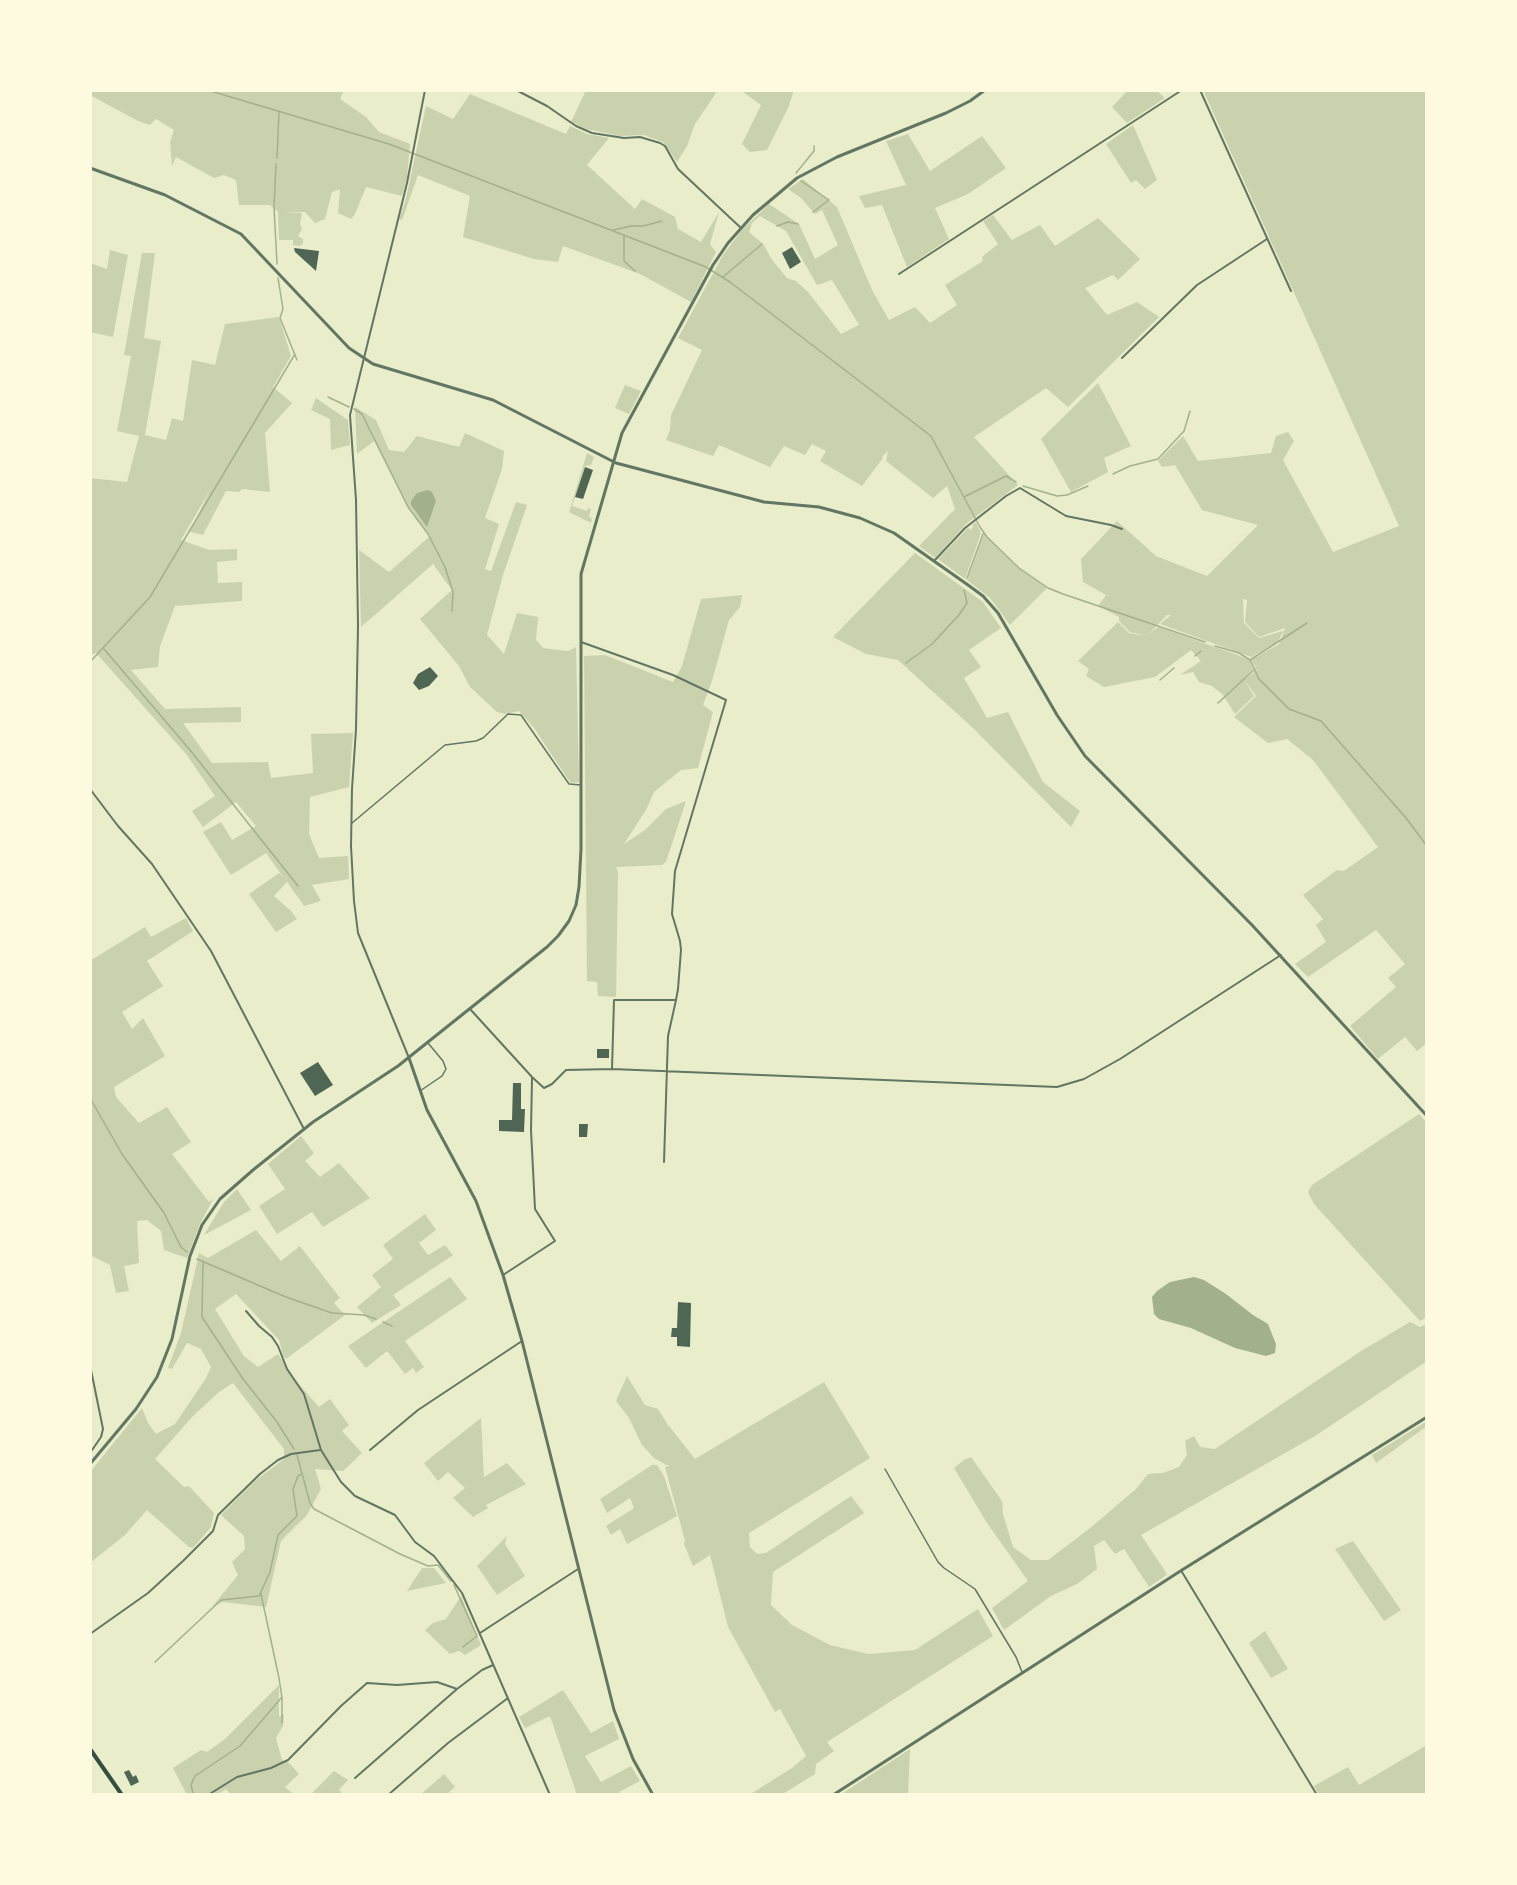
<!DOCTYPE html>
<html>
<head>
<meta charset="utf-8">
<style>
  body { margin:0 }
  #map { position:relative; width:1517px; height:1885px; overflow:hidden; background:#e9edc9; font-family:Inter,sans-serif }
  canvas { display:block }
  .frame { position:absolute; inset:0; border:92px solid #fefae0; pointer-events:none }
</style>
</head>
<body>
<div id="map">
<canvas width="1517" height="1885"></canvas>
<div class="frame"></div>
</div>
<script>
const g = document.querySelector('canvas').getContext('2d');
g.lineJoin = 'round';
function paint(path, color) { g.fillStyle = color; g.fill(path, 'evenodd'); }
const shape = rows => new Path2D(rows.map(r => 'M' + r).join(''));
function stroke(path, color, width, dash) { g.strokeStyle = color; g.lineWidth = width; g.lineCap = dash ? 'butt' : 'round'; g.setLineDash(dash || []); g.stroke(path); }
paint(shape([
  [90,90,344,90,340,99,366,117,379,132,410,144,407,178,402,196,366,187,355,214,351,219,338,213,340,189,332,192,325,219,315,223,305,212,284,212,302,213,300,224,302,229,298,236,303,239,303,243,300,246,293,245,293,240,279,240,278,212,270,205,239,205,236,180,224,175,214,178,176,157,172,166,170,142,174,130,156,119,150,125,138,121,90,95],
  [586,90,718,90,695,124,687,146,677,162,663,142,644,135,620,136,586,129,571,122],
  [740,90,794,90,788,108,767,150,750,152,742,144,761,105],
  [1128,90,1156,90,1165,98,1127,123,1112,107],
  [1203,90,1427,90,1427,1043,1417,1051,1405,1037,1378,1059,1350,1026,1396,987,1388,978,1405,964,1376,930,1308,977,1295,964,1326,942,1316,925,1323,919,1303,895,1337,870,1344,871,1378,847,1313,760,1287,739,1268,743,1234,717,1256,696,1244,680,1254,696,1235,714,1223,695,1212,686,1199,682,1193,672,1180,675,1201,661,1191,650,1155,677,1104,687,1086,676,1089,669,1078,661,1118,622,1129,633,1147,636,1130,632,1119,621,1119,617,1098,606,1106,595,1083,582,1081,559,1117,521,1156,556,1207,576,1258,525,1202,510,1175,465,1162,467,1158,461,1183,436,1198,461,1271,453,1276,436,1288,432,1294,441,1283,460,1333,552,1399,526],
  [1243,599,1247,600,1245,622,1259,637,1285,628,1279,644,1251,660,1257,670,1245,679,1253,669,1249,660,1235,654,1158,627,1149,634,1167,615,1171,615,1160,624,1251,657,1278,642,1283,631,1259,638,1244,623],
  [470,94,566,134,570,126,587,134,609,138,587,165,635,209,642,199,675,217,678,229,701,242,719,212,710,244,716,252,691,302,640,274,563,246,558,262,534,259,463,237,470,196,418,175,402,220,399,219,406,198,426,106,453,119],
  [1133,125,1157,180,1145,189,1136,180,1131,183,1106,144],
  [908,134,930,171,982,136,1006,168,968,194,935,208,949,239,907,267,882,205,865,208,859,196,906,185,886,141],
  [803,179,837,207,872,290,889,320,915,307,930,323,957,305,945,285,983,261,982,257,998,244,983,221,993,215,1012,240,1040,225,1055,246,1098,218,1140,259,1118,280,1113,275,1085,288,1107,315,1137,302,1159,317,1068,407,1046,388,974,437,1018,485,966,524,935,558,919,546,955,509,947,486,933,498,886,461,888,451,882,457,883,458,862,486,820,461,826,451,812,444,805,455,784,446,770,467,719,445,713,456,666,440,670,430,671,415,702,350,678,338,723,255,742,230,769,204,799,224,815,259,838,245,822,210,815,214,801,198,788,189],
  [760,216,786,231,817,285,832,280,859,325,841,334,808,292,796,281,787,278,773,261,763,244,749,232,752,223],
  [110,250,128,255,113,337,90,332,90,263,107,269],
  [142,253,155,253,144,338,161,341,145,435,166,440,172,418,183,421,192,360,215,365,225,324,279,317,291,356,273,387,292,403,265,433,270,492,242,489,239,492,226,491,203,535,190,532,209,492,181,540,209,550,237,549,237,560,217,562,218,583,242,582,242,601,175,606,160,646,158,667,131,670,165,709,241,707,241,722,183,723,212,763,268,762,271,778,313,773,311,734,353,733,349,787,310,797,309,834,319,858,348,856,349,879,312,885,321,901,304,906,287,882,274,896,291,911,297,919,276,932,249,894,279,873,283,877,266,853,231,875,203,832,221,822,232,840,256,826,236,802,203,827,192,811,215,796,186,754,96,653,90,655,90,478,127,482,139,436,117,431,131,356,124,355],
  [1098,383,1131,446,1104,458,1108,472,1071,492,1041,439],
  [625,385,641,391,629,414,615,408],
  [316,398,348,420,350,445,331,450,330,419,311,410],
  [355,407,376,420,389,450,404,452,417,436,459,447,465,433,504,451,502,469,485,518,499,524,485,569,491,571,516,502,527,505,503,575,487,635,504,654,517,613,538,617,536,640,543,648,568,651,576,647,579,782,571,783,567,778,534,728,519,711,505,714,497,712,470,687,459,666,420,619,452,590,433,564,361,627,359,550,389,572,430,536,406,504,374,441,357,454],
  [587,453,594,457,591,465,585,466,572,506,587,511,588,508,591,509,589,517,592,518,591,523,569,512],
  [976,522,981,533,965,579,938,559,968,528,971,530,973,527,972,525],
  [984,534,1017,567,1047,588,1010,625,990,598,967,580],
  [915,553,983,602,1001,628,969,650,981,667,964,678,987,718,1008,712,1043,782,1080,811,1071,827,972,727,898,660,866,654,833,637],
  [742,595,740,607,729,620,712,681,703,705,713,712,698,768,681,770,654,792,646,810,624,844,645,830,666,809,686,801,666,862,662,865,616,867,618,872,616,997,598,996,597,982,587,981,584,656,605,655,673,682,682,666,701,599],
  [186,918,193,931,147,961,163,986,122,1012,132,1029,143,1018,165,1056,114,1087,116,1097,139,1123,167,1107,191,1142,172,1154,209,1202,213,1199,200,1224,187,1258,164,1250,161,1231,147,1220,137,1221,139,1263,124,1266,129,1291,116,1293,110,1265,90,1255,90,956,93,959,145,927,151,937],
  [1419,1114,1427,1123,1427,1317,1420,1321,1314,1204,1308,1192,1312,1185],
  [301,1136,314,1153,305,1161,320,1177,339,1163,370,1198,323,1227,312,1212,277,1234,259,1206,285,1189,268,1164],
  [237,1189,251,1210,204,1235,224,1202],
  [425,1214,436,1230,419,1243,428,1255,445,1245,453,1255,393,1295,401,1305,372,1323,357,1307,381,1287,372,1275,393,1259,383,1245],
  [256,1230,281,1261,300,1246,340,1298,334,1303,345,1315,286,1359,283,1355,279,1340,236,1294,215,1309,244,1356,258,1367,278,1354,298,1383,319,1407,330,1399,349,1425,342,1431,362,1453,343,1471,315,1469,321,1489,307,1515,281,1541,266,1607,223,1602,212,1607,238,1575,232,1562,245,1549,244,1536,221,1515,256,1480,284,1459,284,1449,233,1383,219,1392,193,1416,155,1459,184,1487,189,1486,214,1513,211,1527,193,1548,189,1547,147,1510,125,1535,90,1563,90,1472,142,1408,148,1423,156,1434,175,1424,206,1378,211,1367,201,1349,187,1343,172,1369,168,1368,181,1333,199,1253,208,1258],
  [450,1277,467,1299,405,1341,424,1367,416,1373,413,1368,405,1374,387,1351,366,1368,348,1346],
  [1410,1322,1420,1327,1427,1324,1427,1361,1315,1436,1141,1535,1167,1574,1165,1576,1149,1587,1124,1549,1115,1554,1104,1540,1094,1546,1097,1569,1077,1584,1051,1596,1004,1630,992,1608,1028,1581,987,1523,954,1468,964,1460,971,1457,1002,1501,1003,1514,1013,1547,1031,1560,1048,1560,1089,1529,1136,1489,1148,1474,1163,1473,1179,1467,1187,1455,1185,1441,1194,1436,1200,1447,1215,1449,1361,1351],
  [627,1376,645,1405,658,1409,668,1425,666,1426,669,1426,695,1459,824,1382,870,1458,749,1533,750,1547,757,1554,766,1553,851,1496,864,1513,773,1572,771,1605,792,1625,830,1645,868,1654,915,1650,978,1609,993,1636,827,1742,834,1751,816,1764,815,1774,781,1795,749,1795,792,1768,806,1756,780,1709,775,1712,728,1627,710,1555,693,1566,684,1544,685,1541,665,1467,670,1465,666,1465,654,1458,642,1445,629,1418,616,1401],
  [481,1418,484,1477,507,1463,526,1484,486,1505,488,1508,473,1517,453,1498,465,1488,448,1472,438,1481,424,1463],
  [1427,1421,1427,1426,1376,1463,1372,1455],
  [652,1465,657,1465,664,1476,677,1516,627,1544,620,1529,611,1535,606,1526,634,1508,630,1498,607,1513,600,1499],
  [507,1536,505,1544,525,1576,497,1595,477,1566],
  [1353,1541,1401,1610,1384,1621,1335,1549],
  [422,1568,434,1568,446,1583,407,1591],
  [461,1596,481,1645,465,1655,459,1651,450,1654,425,1630,433,1623,446,1619],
  [1265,1631,1288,1669,1271,1678,1249,1643],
  [279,1685,279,1717,284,1714,283,1726,276,1738,282,1760,288,1762,299,1774,285,1787,294,1795,231,1795,226,1789,217,1795,187,1795,173,1768,201,1750,207,1752,225,1739],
  [563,1690,591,1733,613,1721,619,1739,585,1756,601,1782,631,1766,640,1781,619,1792,620,1795,577,1795,550,1716,525,1728,519,1717],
  [1427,1745,1427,1795,1319,1795,1314,1786,1348,1767,1359,1785],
  [910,1749,908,1795,840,1795],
  [334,1771,348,1780,339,1790,344,1795,310,1795],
  [444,1774,455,1787,446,1795,420,1795]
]), '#cad2ad');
paint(shape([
  [428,490,432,492,436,501,427,527,411,505,411,501,417,493],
  [1194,1277,1204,1280,1226,1294,1253,1315,1268,1324,1276,1344,1275,1353,1266,1356,1235,1348,1191,1328,1159,1319,1154,1314,1152,1297,1157,1291,1170,1282]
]), '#a3b18a');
stroke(shape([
  [207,90,389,144,706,267,730,282,931,436,980,527,987,537,1019,568,1048,588,1063,594,1205,642],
  [277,158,279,112],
  [276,164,274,207,277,264],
  [796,173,814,151,814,146],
  [801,181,829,200,813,212],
  [777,226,788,222,798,224],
  [613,230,631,226,643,226,662,221],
  [624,235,624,261,635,271],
  [723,277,762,244],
  [278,278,283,309,280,318,297,360],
  [328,397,349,407],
  [354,409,362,414,408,507,428,534,445,567,453,592,452,611],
  [1113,474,1130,466,1158,459,1184,431,1190,411],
  [1023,486,1057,496,1067,495,1088,486],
  [964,497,1006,476,1016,482],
  [967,578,983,534],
  [1215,646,1239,653,1250,660,1259,679,1289,709,1321,721,1406,818,1427,846],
  [104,649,190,750,298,886],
  [1195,656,1201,651],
  [1250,660,1307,623],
  [90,662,150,597,295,354],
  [906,663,932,644,959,615,967,603,964,590],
  [1160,680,1174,668],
  [1218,703,1255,669],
  [90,1098,122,1154,164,1213,181,1247,187,1252],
  [197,1259,286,1297,332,1313,364,1315,376,1319],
  [203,1262,202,1317,243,1379,277,1422,294,1449],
  [383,1322,392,1326],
  [297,1455,310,1503,314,1509,400,1554,428,1566,438,1565,451,1581],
  [454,1585,477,1636,463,1647],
  [261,1594,279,1678,282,1698,282,1723],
  [155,1662,221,1600,259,1596,270,1572,278,1535,297,1516,293,1489,298,1476,302,1474],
  [192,1795,193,1793,191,1785,195,1776,240,1746,282,1697]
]), '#a3b18a', 1.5);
paint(shape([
  [792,247,801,262,790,269,782,253],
  [294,248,319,251,316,271,295,252],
  [585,467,593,470,583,499,575,497],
  [430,667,438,676,429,686,419,690,413,683,418,674],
  [597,1049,609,1049,609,1058,597,1058],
  [318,1062,333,1085,315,1096,300,1073],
  [513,1083,521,1083,521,1109,525,1109,524,1132,499,1131,499,1120,512,1120],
  [579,1124,588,1124,587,1137,579,1137],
  [678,1302,691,1303,690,1347,677,1346,677,1337,671,1337,672,1328,677,1328],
  [129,1770,133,1777,136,1775,139,1782,131,1786,124,1772]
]), '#4f6655');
stroke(shape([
  [352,823,445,745,476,741,483,738,508,714,521,715,569,784,581,785],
  [420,1091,442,1076,446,1069,443,1061,428,1043],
  [885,1469,938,1562,944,1568,975,1589,1016,1657,1022,1672]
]), '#617663', 1.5);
stroke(shape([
  [516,90,547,106,576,126,592,133,624,138,640,137,660,143,665,146,678,169,741,228],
  [1200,90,1291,291],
  [899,274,1182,90],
  [1122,358,1197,285,1267,239],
  [934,561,965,528,1006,496,1020,488,1066,516,1111,525,1122,529],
  [90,789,118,826,152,864,211,951,304,1129],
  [470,1009,532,1077,544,1088,552,1084,566,1070,612,1069,614,1000,676,1000,678,989,681,950,680,941,672,914,675,871,726,700,673,675,581,642],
  [409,1058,358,933,354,901,351,846,352,789,356,729,358,626,356,500,350,415,407,183,425,90],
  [612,1069,1057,1087,1084,1079,1120,1059,1281,955],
  [664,1162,668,1036,676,1000],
  [503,1275,555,1241,535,1209,531,1130,532,1078],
  [246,1311,259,1326,272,1337,278,1346,287,1369,304,1394,321,1450,341,1482,355,1496,395,1515,415,1542,434,1556,462,1593,550,1795],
  [90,1365,103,1429,101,1437,90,1453],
  [370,1450,418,1410,522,1341],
  [1182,1572,1317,1795],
  [480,1633,578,1569],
  [90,1634,148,1593,183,1561,213,1531,218,1515,260,1474,278,1460,291,1454,320,1450],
  [355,1778,457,1689,482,1670,493,1665],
  [208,1795,237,1777,271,1768,288,1760,341,1706,367,1683,397,1685,437,1682,457,1689],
  [388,1795,448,1743,508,1698]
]), '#617663', 2);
stroke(shape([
  [90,168,165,195,241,234,349,348,373,364,493,400,616,463,764,502,819,507,860,518,894,533,968,585,983,596,998,613,1057,715,1085,756,1252,925,1427,1116],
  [409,1058,427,1110,476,1201,503,1275,522,1341,614,1710,633,1759,653,1795],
  [90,1464,136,1409,157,1377,172,1339,190,1256,202,1225,220,1199,253,1170,313,1122,398,1066,438,1034,547,947,558,936,569,921,576,905,579,887,581,849,581,574,622,433,713,265,728,243,753,215,797,178,837,157,946,113,970,101,985,90],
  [833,1795,1182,1570,1427,1417]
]), '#617663', 3);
stroke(shape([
  [90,1749,122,1795]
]), '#344e41', 4);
</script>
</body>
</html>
